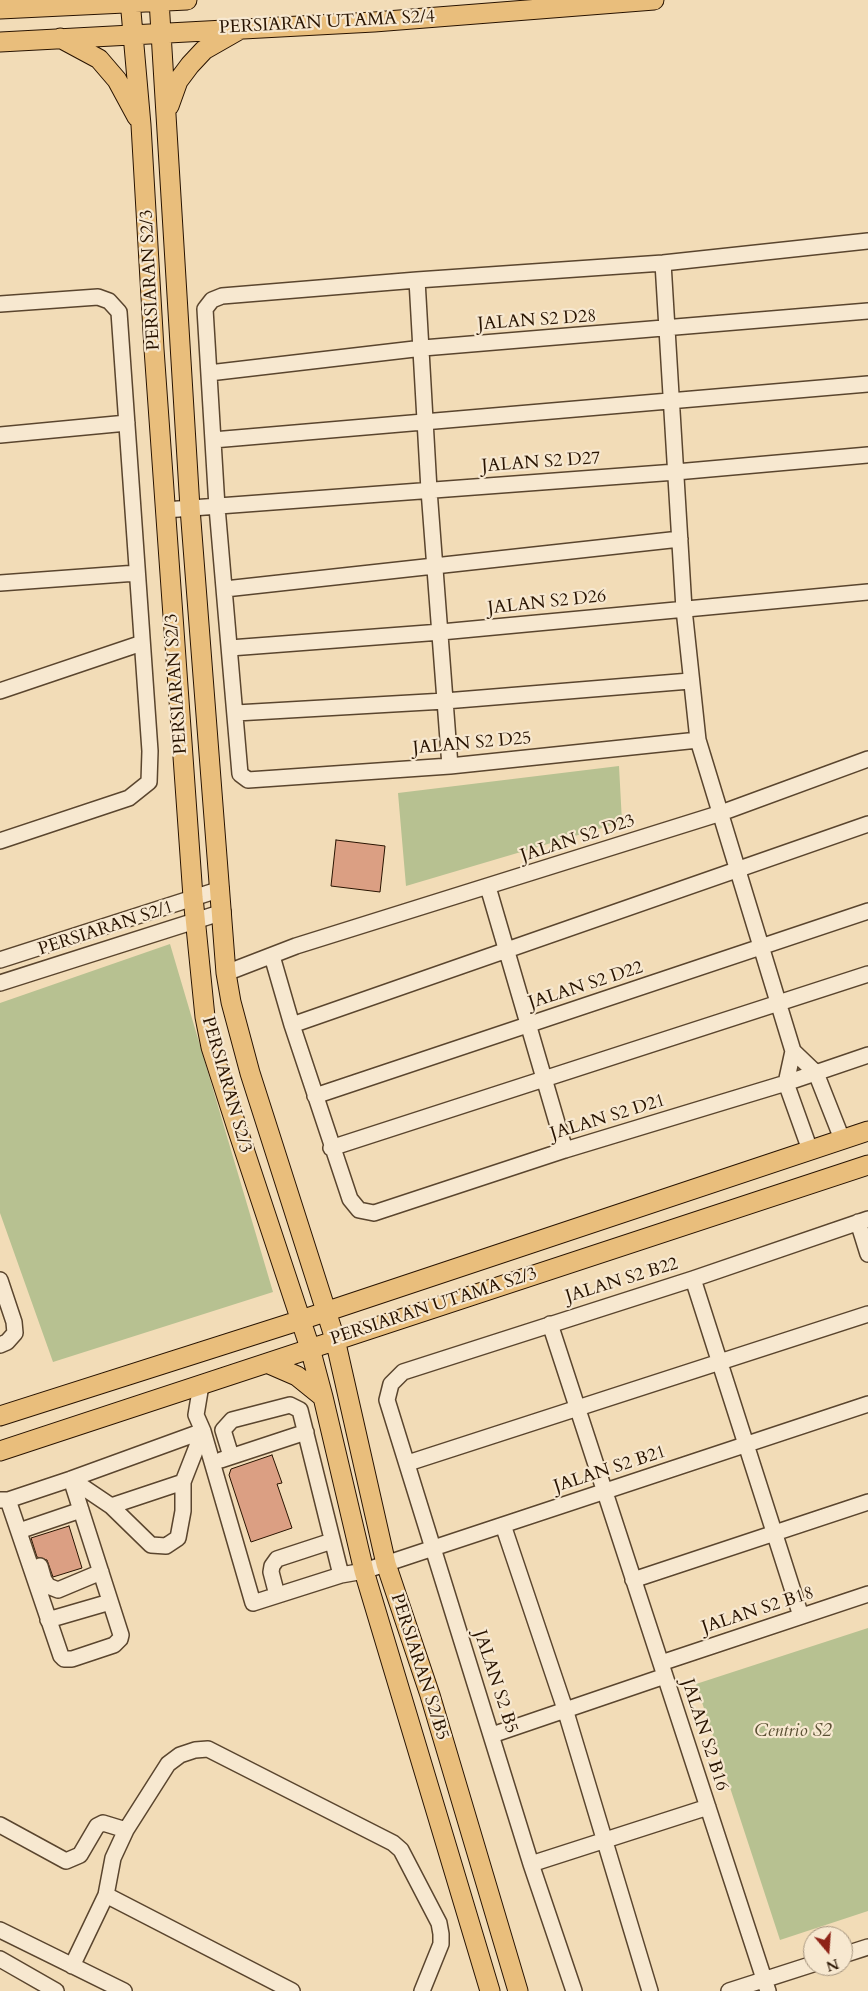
<!DOCTYPE html>
<html>
<head>
<meta charset="utf-8">
<style>
  body { margin:0 }
  #map { position:relative; width:868px; height:1991px; overflow:hidden; background:#f2dcb7; font-family:Cardo,serif }
  canvas { display:block }
  .north { position:absolute; left:803px; top:1926px; width:50px; height:50px; box-sizing:border-box; background:#f7e8d0; border:1px solid #a4937d; border-radius:50%; rotate:162deg; font-size:14px; font-weight:700; line-height:20px; text-align:center; color:#281300 }
  .north::after { content:''; display:block; margin:auto; width:18px; height:22px; background:#8f2418; clip-path:polygon(50% 0,100% 100%,50% 72%,0 100%) }
</style>
</head>
<body>
<div id="map">
<canvas width="868" height="1991"></canvas>
<div class="north">N</div>
</div>
<script>
const g = document.querySelector('canvas').getContext('2d');
g.lineJoin = 'round';
function paint(path, color) { g.fillStyle = color; g.fill(path, 'evenodd'); }
const shape = rows => new Path2D(rows.map(r => 'M' + r).join(''));
function stroke(path, color, width, dash) { g.strokeStyle = color; g.lineWidth = width; g.lineCap = dash ? 'butt' : 'round'; g.setLineDash(dash || []); g.stroke(path); }
function drawText(font, color, halo, rows, align = 'center') {
  g.font = font + ' Cardo,serif'; g.lineWidth = 4.5; g.setLineDash([]); g.textBaseline = 'middle'; g.strokeStyle = halo; g.fillStyle = color; for (const [text, x, y, turn = 0] of rows) {
    g.save(); g.translate(x, y); g.rotate((+turn || 0) * Math.PI / 180); g.textAlign = isNaN(turn) ? turn : align; if (halo) g.strokeText(text, 0, 0); g.fillText(text, 0, 0); g.restore();
  }
}
paint(shape([
  [619,766,622,822,406,886,398,793],
  [170,944,273,1292,53,1362,0,1213,0,1003],
  [868,1628,868,1911,780,1940,696,1684]
]), '#b7c191');
const building = shape([
  [336,840,385,846,380,892,331,886,336,840],
  [272,1455,282,1483,277,1484,292,1528,251,1542,229,1475,231,1469,272,1455],
  [69,1526,82,1568,53,1577,47,1560,37,1557,31,1538,69,1526]
]);
paint(building, '#db9f83');
stroke(building, '#281300', 1);
const minor = shape([
  [663,263,684,609,698,740,793,1051,816,1073,842,1139],
  [417,280,429,490,450,766],
  [0,304,98,297,109,301,119,312,150,751,149,782,129,798,0,841],
  [209,373,423,348,868,311],
  [0,435,127,423],
  [213,440,868,384],
  [165,510,676,472,868,455],
  [0,583,137,573],
  [225,589,680,539],
  [230,648,441,632,868,592],
  [0,691,142,643],
  [236,713,445,701,690,681],
  [698,740,450,766,248,780,240,774,217,507,205,309,212,300,222,296,417,280,663,263,868,241],
  [488,887,565,1150],
  [272,956,292,1025,350,1199,359,1210,374,1213,565,1150,786,1083,868,1055],
  [0,960,221,889],
  [226,973,296,946,721,813,868,759],
  [0,983,223,912],
  [292,1025,868,824],
  [793,1051,786,1083,810,1150],
  [315,1096,868,911],
  [331,1148,868,974],
  [858,1222,868,1254],
  [693,1279,801,1616],
  [0,1280,14,1322,15,1333,7,1342,0,1345],
  [550,1324,768,1991],
  [201,1385,196,1415,203,1431,253,1603,341,1575,364,1571,868,1404],
  [231,1456,223,1430,232,1420,290,1405,300,1410,341,1575],
  [221,1460,306,1432],
  [408,1463,868,1314],
  [71,1479,111,1506,151,1545,166,1546,178,1538,183,1511,183,1482,203,1431],
  [0,1500,8,1500,71,1479,203,1431],
  [8,1500,61,1656,64,1659,72,1659,114,1645,120,1639,121,1635,71,1479],
  [111,1506,183,1482],
  [503,1525,565,1709,650,1991],
  [19,1531,81,1510],
  [40,1566,44,1580,48,1586,58,1590,101,1572],
  [633,1580,868,1502],
  [277,1595,271,1572,272,1566,277,1559,332,1541],
  [48,1620,110,1602],
  [661,1663,868,1594],
  [492,1735,665,1676],
  [0,1825,66,1861,80,1855,97,1826,103,1823,126,1830],
  [531,1864,708,1807],
  [106,1895,292,1991],
  [0,1930,124,1991],
  [843,1955,868,1947],
  [0,1959,56,1991],
  [72,1966,106,1895,113,1858,126,1830,168,1764,180,1755,195,1750,208,1749,393,1843,401,1850,439,1923,441,1934,441,1944,422,1991],
  [574,1991,531,1864,387,1400,391,1384,403,1372,693,1279,868,1219],
  [729,1991,813,1964]
]);
const major = shape([
  [130,0,141,125,154,349,193,897,205,1017,211,1047,237,1128,310,1348,323,1397,364,1571,490,1991],
  [159,0,190,508,226,973,231,1002,250,1073,335,1339,386,1564,430,1695,518,1991],
  [0,9,187,0],
  [60,38,99,59,117,80,137,117],
  [0,42,374,22,654,0],
  [169,106,178,81,190,65,204,50,239,30],
  [267,1363,297,1376,323,1397],
  [0,1416,301,1320,868,1131],
  [0,1451,868,1165]
]);
stroke(minor, '#5a452e', 18);
stroke(major, '#281300', 21);
stroke(minor, '#f7e8d0', 15);
stroke(major, '#e9be7c', 19);
drawText('18px', '#281300', '#f7e8d0', [
  ["PERSIARAN UTAMA S2/4",327,23,-3],
  ["PERSIARAN S2/3",151,280,-93],
  ["JALAN S2 D28",537,321,-4],
  ["JALAN S2 D27",541,463,-4],
  ["JALAN S2 D26",547,603,-6],
  ["PERSIARAN S2/3",177,684,-94],
  ["JALAN S2 D25",472,744,-5],
  ["JALAN S2 D23",578,839,-18],
  ["PERSIARAN S2/1",106,929,-18],
  ["JALAN S2 D22",586,986,-18],
  ["PERSIARAN S2/3",226,1085,74],
  ["JALAN S2 D21",608,1118,-17],
  ["JALAN S2 B22",622,1281,-17],
  ["PERSIARAN UTAMA S2/3",434,1307,-18],
  ["JALAN S2 B21",610,1470,-18],
  ["JALAN S2 B18",758,1611,-18],
  ["PERSIARAN S2/B5",419,1667,72],
  ["JALAN S2 B5",495,1682,72],
  ["JALAN S2 B16",704,1735,72]
]);
drawText('italic 18px', '#5a5033', '#f7e8d0', [
  ["Centrio S2",793,1732]
]);
</script>
</body>
</html>
